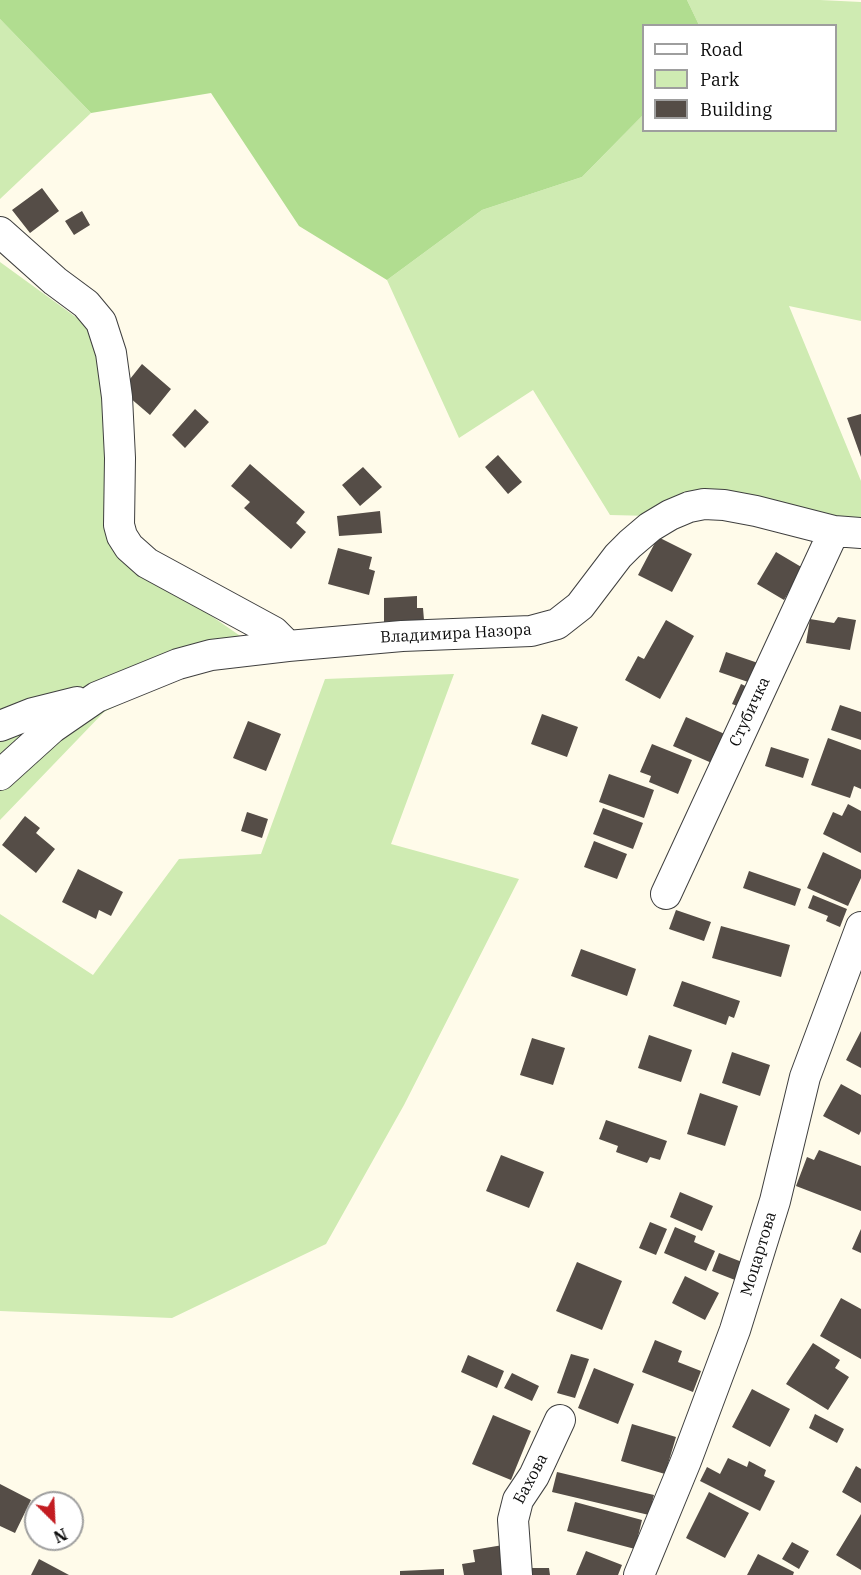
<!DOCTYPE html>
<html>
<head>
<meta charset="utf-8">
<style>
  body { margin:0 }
  #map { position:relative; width:861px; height:1575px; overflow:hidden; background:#fffbea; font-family:"IBM Plex Serif",serif }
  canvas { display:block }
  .legend { position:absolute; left:642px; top:24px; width:195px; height:108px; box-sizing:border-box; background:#fff; border:2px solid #9e9e9e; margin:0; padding:8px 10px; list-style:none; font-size:18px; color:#0c0c0c }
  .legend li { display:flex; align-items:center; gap:12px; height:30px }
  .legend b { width:30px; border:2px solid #9e9e9e }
  .north { position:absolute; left:24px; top:1491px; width:60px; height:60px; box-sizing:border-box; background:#fff; border:2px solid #9e9e9e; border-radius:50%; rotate:156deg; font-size:16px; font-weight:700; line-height:24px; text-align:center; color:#0c0c0c }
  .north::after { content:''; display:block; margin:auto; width:21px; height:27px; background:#c31c21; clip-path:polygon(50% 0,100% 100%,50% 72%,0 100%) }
</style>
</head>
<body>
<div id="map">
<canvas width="861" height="1575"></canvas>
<ul class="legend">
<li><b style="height:8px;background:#fff"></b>Road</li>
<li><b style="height:16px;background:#cfebb2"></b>Park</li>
<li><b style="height:16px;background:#554d47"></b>Building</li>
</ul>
<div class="north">N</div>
</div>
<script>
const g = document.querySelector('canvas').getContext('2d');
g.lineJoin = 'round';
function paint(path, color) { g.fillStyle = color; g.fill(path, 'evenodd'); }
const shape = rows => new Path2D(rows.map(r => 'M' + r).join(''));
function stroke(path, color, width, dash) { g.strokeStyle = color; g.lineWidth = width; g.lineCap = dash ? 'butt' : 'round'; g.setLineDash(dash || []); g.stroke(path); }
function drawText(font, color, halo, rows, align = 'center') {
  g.font = font + ' "IBM Plex Serif",serif'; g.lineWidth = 6; g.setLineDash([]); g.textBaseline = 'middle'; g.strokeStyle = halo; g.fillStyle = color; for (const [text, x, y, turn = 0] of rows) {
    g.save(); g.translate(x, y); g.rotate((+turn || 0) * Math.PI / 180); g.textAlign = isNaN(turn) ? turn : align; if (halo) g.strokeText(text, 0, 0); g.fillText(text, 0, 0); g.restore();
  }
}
paint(shape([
  [687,0,820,0,861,2,861,321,789,306,861,481,861,521,610,515,533,390,459,438,387,280,482,210,582,177,643,115,644,130,836,130,836,26,699,25],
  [0,19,91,113,0,199],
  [0,262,95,331,116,550,249,642,104,712,0,820],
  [454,674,391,844,519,879,404,1105,326,1244,172,1318,0,1311,0,914,93,975,179,859,261,854,325,679]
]), '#cfebb2');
paint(shape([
  [0,0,687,0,699,25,644,26,643,115,582,177,482,210,387,280,299,226,211,93,91,113,0,19]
]), '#b1dd90');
paint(shape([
  [42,188,59,211,30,233,12,210],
  [82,211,90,225,74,235,65,221],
  [142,364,171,389,150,415,129,397,126,384],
  [195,409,209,422,185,448,172,435],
  [861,414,861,457,847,418],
  [498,455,522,482,508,494,485,467],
  [250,464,305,512,296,523,306,532,291,549,244,508,250,502,231,486],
  [363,467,382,487,360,506,342,485],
  [380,511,382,533,339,536,337,516],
  [658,537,692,554,672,592,638,575],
  [338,548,372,557,369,569,375,571,369,595,328,584],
  [776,552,803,568,784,600,757,584],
  [417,596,417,608,423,608,424,620,384,622,384,598],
  [838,617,856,620,850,650,806,643,810,619,834,623],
  [666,620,694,636,660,699,625,680,638,656,644,659],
  [726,652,758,663,751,683,719,672],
  [741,684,752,689,743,708,732,704],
  [840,705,861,712,861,740,831,730],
  [542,714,578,727,567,757,531,744],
  [686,717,727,735,714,764,673,746],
  [248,721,281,734,266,771,233,758],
  [828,738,861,750,861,789,854,786,850,798,811,785],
  [652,744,692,760,678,794,649,782,651,776,640,772],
  [771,747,809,759,803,778,765,766],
  [609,774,654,790,644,818,599,802],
  [848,804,861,811,861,853,823,834,833,812,842,816],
  [603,808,643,823,633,849,593,834],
  [247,812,268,819,262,838,241,831],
  [25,816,40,828,36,833,55,849,36,873,2,845],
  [594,841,627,854,617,879,584,867],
  [823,852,861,870,861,878,848,906,807,888],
  [78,869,123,892,111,916,99,910,96,919,62,902],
  [749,871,801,889,795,906,743,888],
  [813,895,847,909,840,927,826,921,828,916,808,908],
  [676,910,711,922,704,941,669,929],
  [721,926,790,945,781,977,712,958],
  [581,949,636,969,627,996,571,976],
  [682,981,740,1001,734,1018,729,1016,726,1025,673,1006],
  [861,1031,861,1068,846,1060],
  [649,1035,692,1050,681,1082,638,1068],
  [532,1038,565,1048,553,1085,520,1075],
  [732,1052,770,1065,760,1096,722,1083],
  [841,1084,861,1095,861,1131,859,1135,823,1116],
  [700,1093,738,1106,725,1146,687,1134],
  [606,1120,667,1141,660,1160,650,1157,647,1163,616,1152,618,1146,599,1139],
  [819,1150,861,1166,861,1211,796,1186,807,1157,814,1160],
  [501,1155,544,1172,529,1208,486,1191],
  [680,1192,713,1206,702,1231,670,1217],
  [650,1222,667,1229,656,1255,639,1248],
  [675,1227,696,1236,694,1242,715,1251,706,1271,664,1253],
  [861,1229,861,1253,852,1249],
  [719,1253,742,1262,735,1280,712,1271],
  [577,1262,622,1281,602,1330,556,1311],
  [685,1276,719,1293,705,1320,672,1303],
  [841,1298,861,1309,861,1359,820,1336],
  [655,1340,682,1351,678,1362,701,1371,693,1392,642,1372],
  [813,1343,840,1360,835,1368,849,1377,828,1410,786,1384],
  [571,1354,589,1359,575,1398,557,1393],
  [468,1355,504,1371,497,1388,461,1372],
  [594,1368,634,1384,618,1424,578,1408],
  [512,1373,539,1386,532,1401,504,1388],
  [752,1389,790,1409,770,1447,732,1427],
  [815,1414,844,1429,837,1443,809,1428],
  [493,1415,531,1431,511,1480,472,1464],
  [632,1424,676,1437,665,1474,621,1461],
  [728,1458,747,1467,749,1461,766,1470,764,1476,775,1481,760,1511,700,1481,707,1467,720,1474],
  [856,1466,861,1469,861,1503,842,1492],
  [557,1472,654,1495,649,1515,552,1492],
  [0,1484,31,1500,15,1533,0,1526],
  [709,1492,749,1513,725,1558,686,1538],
  [575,1502,642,1520,635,1549,567,1531],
  [861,1514,861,1570,836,1555],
  [792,1542,809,1551,799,1569,782,1559],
  [503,1545,508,1575,464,1575,462,1564,475,1562,473,1550],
  [586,1551,622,1565,618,1575,576,1575],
  [758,1554,794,1572,793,1575,747,1575],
  [39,1559,69,1575,31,1575],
  [530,1568,549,1568,550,1575,530,1575],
  [444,1569,444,1575,400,1575,400,1571]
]), '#554d47');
const minor = shape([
  [0,232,55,281,86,304,101,322,111,353,117,397,120,458,119,525,122,536,129,547,147,563,274,632,288,646],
  [0,726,33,713,77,702],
  [0,775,52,728,97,697,178,664,211,655,288,646,402,636,531,631,557,624,580,606,618,556,630,544,650,527,670,515,689,507,704,504,724,505,756,511,834,531,861,533],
  [666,894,834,531],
  [517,1575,513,1520,518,1500,534,1476,560,1420],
  [639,1575,686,1461,735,1330,775,1201,805,1077,861,927]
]);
stroke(minor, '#3f3f3f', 32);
stroke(minor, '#fff', 30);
drawText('16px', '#0c0c0c', '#fff', [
  ["Владимира Назора",456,634,-3],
  ["Стубичка",750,712,-65],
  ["Моцартова",759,1254,-73],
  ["Бахова",531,1479,-62]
]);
</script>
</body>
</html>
